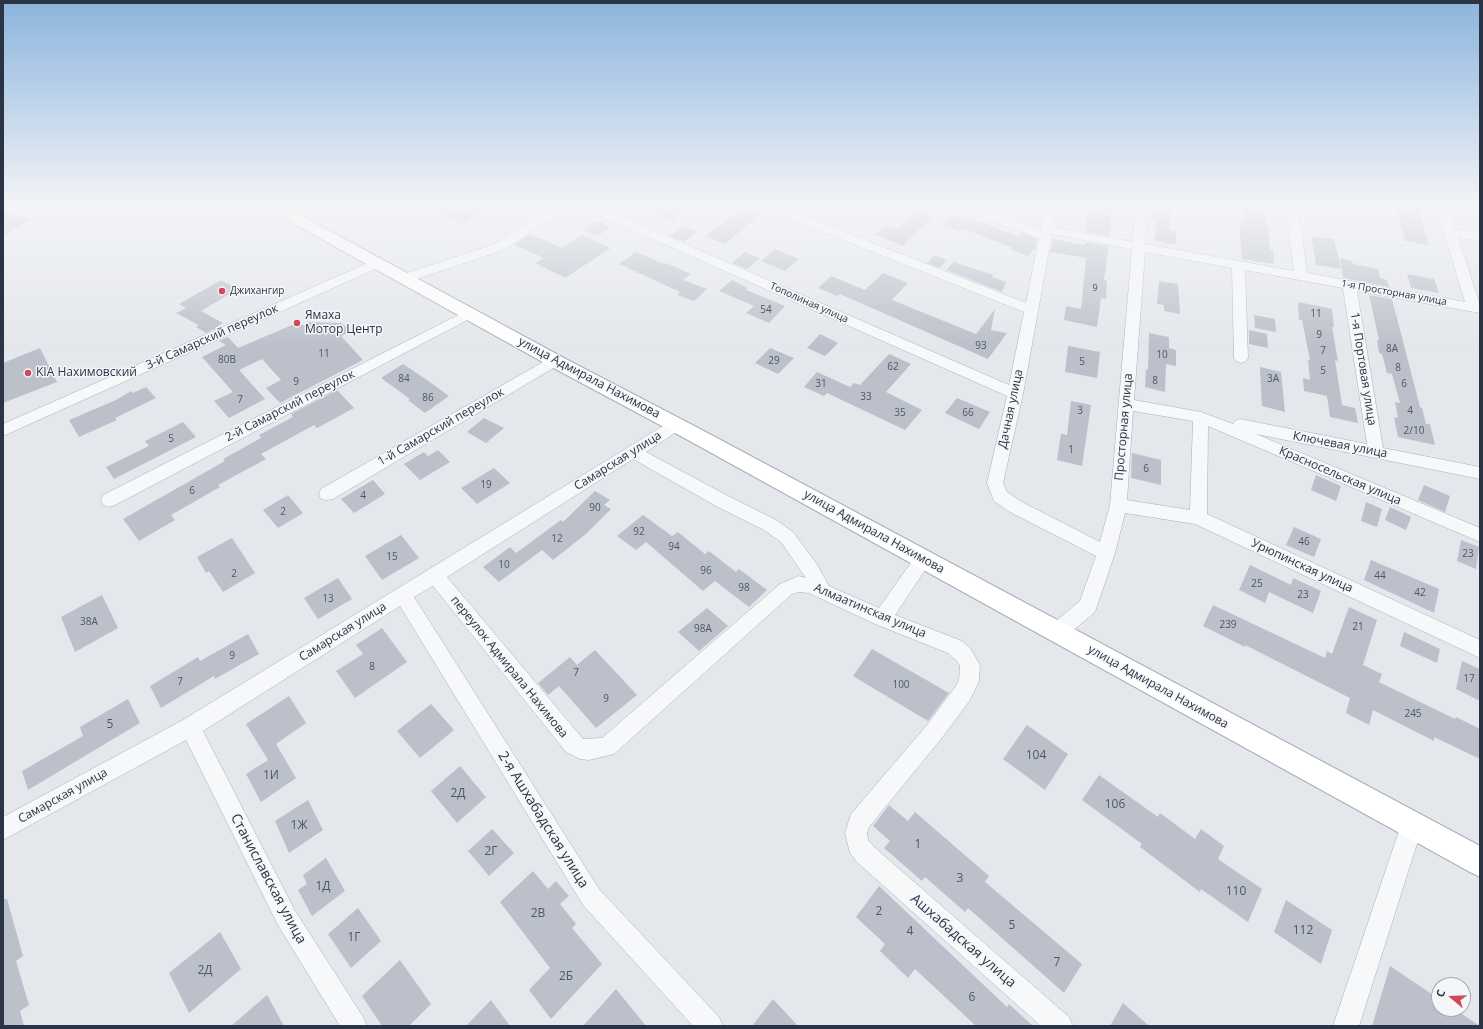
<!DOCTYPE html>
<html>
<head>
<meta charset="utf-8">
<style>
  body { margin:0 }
  #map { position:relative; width:1483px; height:1029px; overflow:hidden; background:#e4e7ec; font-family:"Open Sans",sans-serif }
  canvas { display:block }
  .frame { position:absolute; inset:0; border:4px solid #2b3445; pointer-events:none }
  .north { position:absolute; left:1431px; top:977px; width:40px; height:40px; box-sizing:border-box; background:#f4f6f9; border:1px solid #a4a8b1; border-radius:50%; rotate:289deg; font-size:11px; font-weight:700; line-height:16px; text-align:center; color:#2b3445 }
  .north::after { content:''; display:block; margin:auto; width:14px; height:18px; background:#d1495b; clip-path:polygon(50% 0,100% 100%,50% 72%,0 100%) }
</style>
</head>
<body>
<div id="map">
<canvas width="1483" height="1029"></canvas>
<div class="frame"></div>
<div class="north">С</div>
</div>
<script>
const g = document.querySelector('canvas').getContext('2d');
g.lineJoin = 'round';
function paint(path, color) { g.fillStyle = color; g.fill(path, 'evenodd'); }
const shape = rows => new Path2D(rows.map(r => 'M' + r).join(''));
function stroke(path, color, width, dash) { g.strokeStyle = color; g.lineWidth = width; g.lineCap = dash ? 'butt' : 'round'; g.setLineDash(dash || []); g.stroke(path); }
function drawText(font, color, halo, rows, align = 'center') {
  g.font = font + ' "Open Sans",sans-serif'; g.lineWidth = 3; g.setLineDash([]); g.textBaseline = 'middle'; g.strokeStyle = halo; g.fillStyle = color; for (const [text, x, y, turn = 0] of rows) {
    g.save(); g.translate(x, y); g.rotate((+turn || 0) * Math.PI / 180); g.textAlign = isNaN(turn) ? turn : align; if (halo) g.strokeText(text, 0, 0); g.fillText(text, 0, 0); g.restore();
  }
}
paint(shape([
  [420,203,497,203,462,224],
  [667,203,685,210,673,220,654,212],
  [1088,203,1112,205,1110,236,1086,232],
  [1241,203,1263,205,1267,225,1268,225,1270,250,1273,250,1274,264,1242,259,1239,220,1243,221],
  [1395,203,1416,203,1429,245,1405,241],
  [746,205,764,211,725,244,705,236],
  [1151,206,1170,209,1170,230,1176,231,1176,244,1155,241,1156,220,1151,219],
  [916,210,933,216,903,246,875,234,885,225,897,229],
  [3,213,30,219,3,236],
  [954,215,966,219,967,217,1019,237,1022,233,1037,239,1035,249,1033,249,1029,256,1011,250,1013,248,964,229,961,232,943,226],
  [597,220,611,227,597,236,583,230],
  [683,226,697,232,685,242,670,236],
  [530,234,562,248,581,235,611,248,565,278,535,263,544,258,514,245],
  [1311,236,1334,239,1341,269,1316,265],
  [1053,239,1085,245,1085,242,1109,246,1104,280,1107,281,1106,299,1101,298,1097,327,1064,320,1066,306,1081,309,1086,258,1050,252],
  [775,249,799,259,785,271,761,261],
  [636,252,664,264,666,263,691,274,683,280,707,289,694,301,677,295,680,292,619,264],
  [745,252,760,258,747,269,732,263],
  [934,255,947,260,940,268,927,263],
  [1340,258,1352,261,1353,264,1378,269,1380,278,1387,280,1389,287,1343,278],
  [954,262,993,275,992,277,1006,282,1002,292,946,270],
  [883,273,908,283,892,300,976,334,995,309,991,330,1007,333,988,359,840,294,837,296,818,288,831,276,865,290],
  [1407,274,1434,279,1439,293,1411,288],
  [221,280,238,289,201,311,223,323,218,326,219,327,206,333,196,327,199,325,176,313,186,308,179,304],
  [732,280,748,288,746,290,785,306,769,323,746,313,754,306,719,291],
  [1159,281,1178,284,1180,314,1164,311,1164,305,1157,304],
  [1369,295,1392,299,1420,407,1422,408,1426,424,1430,424,1435,445,1398,437,1394,417,1398,418,1395,402,1400,403,1392,374,1387,373,1382,354,1379,353,1377,340,1379,340],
  [1298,302,1332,309,1334,327,1332,327,1338,361,1335,360,1342,405,1355,408,1358,423,1330,417,1327,396,1304,391,1303,378,1310,380,1308,360,1310,360,1302,320,1299,320],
  [1254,315,1275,319,1276,332,1255,328],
  [307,322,341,323,351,331,341,336,363,360,280,403,266,388,281,380,262,359,239,370,265,399,229,418,214,401,233,392,202,357,226,345,219,341,228,337,238,348,292,325,305,325],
  [1249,330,1267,334,1268,348,1249,344],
  [1149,333,1169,337,1169,348,1176,350,1176,366,1166,364,1165,392,1145,387,1146,369,1148,370],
  [820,334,838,343,825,356,807,348],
  [1068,346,1100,352,1097,378,1065,372],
  [40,348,57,382,3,403,3,363],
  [770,348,794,358,778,374,755,363],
  [889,354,911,364,886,392,922,410,905,430,827,393,824,396,804,387,817,372,850,387,854,383,860,385],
  [403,364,427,380,449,396,425,413,408,400,410,399,381,378],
  [1260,367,1281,372,1285,412,1262,406],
  [146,387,156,398,115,418,117,420,79,437,69,420,116,400,131,391,133,393],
  [337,390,354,408,317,428,314,425,261,454,266,459,218,485,220,487,171,515,175,520,139,541,123,519,225,461,223,459,261,438,259,435,293,417,291,414],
  [957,398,990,412,979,429,945,413],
  [1071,401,1091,405,1082,466,1057,460,1061,434,1067,435],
  [484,418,504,428,486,443,467,432],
  [183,422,196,437,114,479,106,467,149,446,145,441],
  [438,450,450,462,420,480,404,464,424,452,428,456],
  [1132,453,1161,460,1161,485,1131,478],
  [494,468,510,483,477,504,461,488],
  [1316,475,1341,486,1336,501,1311,490],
  [373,480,385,494,354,513,341,499],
  [1424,485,1450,496,1445,512,1418,500],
  [595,491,610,500,604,505,611,509,587,533,553,560,542,550,499,582,483,567,510,547,516,553,561,520,563,522],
  [288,495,303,513,278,528,263,510],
  [1366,502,1382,509,1377,527,1361,521],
  [1390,507,1411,517,1406,530,1385,520],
  [643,515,672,536,678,532,705,554,709,551,736,572,739,569,767,590,749,607,715,581,703,591,646,542,636,550,617,536],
  [1294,527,1321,539,1314,557,1286,545],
  [401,535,419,558,382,580,365,556],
  [232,538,255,573,223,592,209,571,206,573,197,557],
  [1461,540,1479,547,1476,569,1457,561],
  [1371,560,1439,589,1434,613,1364,580],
  [1250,565,1291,585,1293,578,1321,591,1313,613,1269,592,1265,603,1239,590],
  [338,578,352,599,318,619,304,598],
  [102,595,118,628,75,652,61,617],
  [1213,605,1325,658,1327,651,1332,654,1349,607,1377,620,1363,665,1382,674,1379,682,1455,719,1456,717,1480,729,1480,759,1434,737,1434,741,1373,710,1369,725,1346,713,1350,698,1245,645,1245,647,1203,626],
  [707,608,728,626,699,651,678,632],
  [382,628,407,662,355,698,336,671,363,654,356,645],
  [1404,632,1440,649,1437,663,1400,646],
  [248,634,259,654,215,679,214,676,161,708,150,686,198,657,200,661],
  [872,649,949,693,928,721,853,676],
  [595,650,637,695,596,728,559,686,548,695,538,683,570,657,577,665],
  [1462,661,1480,669,1480,701,1456,689],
  [289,696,306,723,276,744,296,778,261,802,246,774,268,760,246,724],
  [128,699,140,723,28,790,22,771,83,736,80,727],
  [431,704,454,730,420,758,397,731],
  [1027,725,1068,754,1045,790,1003,759],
  [460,766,486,797,457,823,431,791],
  [1099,775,1158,817,1160,813,1195,839,1201,829,1224,846,1218,859,1262,889,1248,922,1201,889,1200,892,1140,847,1142,844,1082,800],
  [308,800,323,830,289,853,275,821],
  [889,805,908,821,915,812,989,876,985,882,1082,964,1064,993,968,908,965,912,925,877,922,881,884,848,890,841,873,826],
  [492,829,514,853,489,876,468,851],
  [326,858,345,891,312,916,298,890,307,884,303,875],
  [533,871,548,889,556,881,569,896,560,904,576,924,572,928,602,964,551,1019,529,990,550,968,500,902],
  [879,886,1007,1007,1009,1004,1033,1026,976,1026,915,969,908,978,880,951,885,944,856,917],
  [3,899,7,899,23,956,16,961,29,1005,20,1011,24,1026,3,1026],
  [1286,900,1332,930,1321,964,1274,932],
  [358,908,381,941,351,968,328,934],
  [220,932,241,969,189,1013,169,973],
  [400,960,431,1004,409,1026,382,1026,362,996],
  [1390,966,1439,999,1439,1009,1454,1009,1480,1026,1372,1026],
  [616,989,646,1026,583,1026],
  [267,995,284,1026,231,1026],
  [773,999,798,1026,752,1026],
  [491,1000,510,1026,466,1026],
  [1123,1003,1149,1026,1110,1026]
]), '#bbc0ca');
const street = shape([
  [561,203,575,203,510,246,494,253,411,281,401,281,399,278,401,275,486,247,502,240,561,203],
  [576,203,591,203,1009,385,1024,312,757,206,755,203,771,203,1026,303,1039,238,949,206,947,203,963,203,1041,230,1046,203,1058,203,1053,227,1133,242,1135,203,1147,203,1145,244,1294,271,1285,203,1297,203,1307,273,1465,302,1435,203,1447,203,1455,229,1480,233,1480,241,1458,237,1480,305,1480,313,1357,291,1383,448,1480,467,1480,479,1256,434,1480,528,1480,542,1208,426,1207,514,1480,640,1480,658,1195,524,1125,513,1115,553,1095,612,1064,638,1057,640,1050,638,1048,632,1050,626,1080,601,1096,556,1008,511,994,501,987,483,1007,396,578,206,576,203],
  [1052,234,1132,249,1110,505,1100,542,1020,501,1007,492,1003,483,1023,394,1052,234],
  [1145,252,1232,268,1234,358,1236,361,1241,363,1246,361,1248,358,1245,270,1343,288,1367,444,1240,419,1235,421,1233,424,1201,412,1134,400,1145,252],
  [1133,411,1193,421,1190,510,1127,500,1133,411],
  [377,259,382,260,383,263,382,266,3,436,3,424,377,259],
  [470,309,475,310,477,313,475,316,115,505,109,507,103,505,101,500,103,495,470,309],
  [555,356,560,358,562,361,560,364,333,499,327,500,321,499,319,494,321,489,550,358,555,356],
  [676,419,681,421,684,425,681,429,646,452,728,496,776,520,793,532,816,563,829,586,879,608,917,554,923,552,929,554,932,559,929,564,895,615,962,641,970,648,980,665,979,681,970,700,941,739,869,827,867,833,868,840,874,847,1069,1017,1073,1026,1041,1026,858,863,850,853,845,833,851,814,927,725,956,686,959,680,960,666,956,660,948,653,875,624,809,593,799,592,792,594,614,754,589,760,580,759,566,752,433,586,414,597,599,889,719,1017,723,1026,693,1026,583,905,400,606,203,731,294,909,363,1017,367,1026,340,1026,278,925,186,740,3,840,3,817,183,720,671,421,676,419],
  [633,459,716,506,764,530,781,542,806,578,798,576,780,584,602,738,583,739,447,577,633,459],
  [1412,814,1420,817,1423,825,1359,1026,1333,1026,1401,825,1404,817,1412,814]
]);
const secondary = shape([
  [259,203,278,203,562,357,702,430,1480,846,1480,877,1470,872,688,440,548,365,262,206,259,203]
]);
stroke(street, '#a9aeb7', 1);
stroke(secondary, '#a9aeb7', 2);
paint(street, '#f7f8fa');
paint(secondary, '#fff');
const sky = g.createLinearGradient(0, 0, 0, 347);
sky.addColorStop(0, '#8bb4dd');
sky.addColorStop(0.59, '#f3f4f6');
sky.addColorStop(1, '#f3f4f600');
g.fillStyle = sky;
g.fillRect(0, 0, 1483, 347);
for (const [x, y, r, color] of [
  [222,291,4,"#d1495b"],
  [297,323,4,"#d1495b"],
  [28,373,4,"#d1495b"]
]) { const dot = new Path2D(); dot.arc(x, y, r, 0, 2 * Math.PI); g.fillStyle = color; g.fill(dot); stroke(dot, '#f4f6f9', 1.5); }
drawText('9px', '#4f5766', null, [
  ["9",1095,288]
]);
drawText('10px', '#2b3445', '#f4f6f9', [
  ["Джихангир",230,291]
], 'left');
drawText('10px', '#2b3445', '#f4f6f9', [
  ["1-я Просторная улица",1394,293,10],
  ["Тополиная улица",809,303,24]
]);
drawText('10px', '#4f5766', null, [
  ["54",766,310],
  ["11",1316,314],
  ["9",1319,335],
  ["93",981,346],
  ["8А",1392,349],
  ["7",1323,351],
  ["11",324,354],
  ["10",1162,355],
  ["80В",227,360],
  ["29",774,361],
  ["5",1082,362],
  ["62",893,367],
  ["8",1398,368],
  ["5",1323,371],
  ["84",404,379],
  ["3А",1273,379],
  ["8",1155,381],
  ["9",296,382],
  ["31",821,384],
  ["6",1404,384],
  ["33",866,397],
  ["86",428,398],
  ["7",240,400],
  ["3",1080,411],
  ["4",1410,411],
  ["35",900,413],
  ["66",968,413],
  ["2/10",1414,431],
  ["5",171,439],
  ["1",1071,450],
  ["6",1146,469],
  ["19",486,485],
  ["6",192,491],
  ["4",363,496],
  ["90",595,508],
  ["2",283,512],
  ["92",639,532],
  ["12",557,539],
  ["46",1304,542],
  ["94",674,547],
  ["23",1468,554],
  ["15",392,557],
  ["10",504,565],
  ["96",706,571],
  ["2",234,574],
  ["44",1380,576],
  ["25",1257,584],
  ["98",744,588],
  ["42",1420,593],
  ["23",1303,595],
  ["13",328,599],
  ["38А",89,622],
  ["239",1228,625],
  ["21",1358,627],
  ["98А",703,629],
  ["9",232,656],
  ["8",372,667],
  ["7",576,673],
  ["17",1469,679],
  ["7",180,682],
  ["100",901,685],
  ["9",606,699],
  ["245",1413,714]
]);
drawText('12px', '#2b3445', '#f4f6f9', [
  ["Ямаха",305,316],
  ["Мотор Центр",305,330],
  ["KIA Нахимовский",36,373]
], 'left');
drawText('12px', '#2b3445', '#f4f6f9', [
  ["3-й Самарский переулок",212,337,-24],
  ["1-я Портовая улица",1363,369,81],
  ["улица Адмирала Нахимова",589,378,28],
  ["2-й Самарский переулок",290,406,-27],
  ["Дачная улица",1011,409,-78],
  ["1-й Самарский переулок",441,427,-30],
  ["Просторная улица",1124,427,-85],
  ["Ключевая улица",1340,445,11],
  ["Самарская улица",618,461,-32],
  ["Красносельская улица",1340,476,23],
  ["улица Адмирала Нахимова",874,532,29],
  ["Урюпинская улица",1302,566,25],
  ["Алмаатинская улица",870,611,23],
  ["Самарская улица",343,632,-32],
  ["переулок Адмирала Нахимова",509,667,51],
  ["улица Адмирала Нахимова",1158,687,29],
  ["Самарская улица",63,796,-29]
]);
drawText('12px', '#4f5766', null, [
  ["5",110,725],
  ["104",1036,756],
  ["1И",271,776],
  ["2Д",458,794],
  ["106",1115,805],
  ["1Ж",299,826],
  ["1",918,845],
  ["2Г",491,852],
  ["3",960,879],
  ["1Д",323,887],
  ["110",1236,892],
  ["2",879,912],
  ["2В",538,914],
  ["5",1012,926],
  ["112",1303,931],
  ["4",910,932],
  ["1Г",354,938],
  ["7",1057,963],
  ["2Д",205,971],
  ["2Б",566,977],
  ["6",972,998]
]);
drawText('14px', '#2b3445', '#f4f6f9', [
  ["2-я Ашхабадская улица",543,820,58],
  ["Станиславская улица",268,879,62],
  ["Ашхабадская улица",963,941,41]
]);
</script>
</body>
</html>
